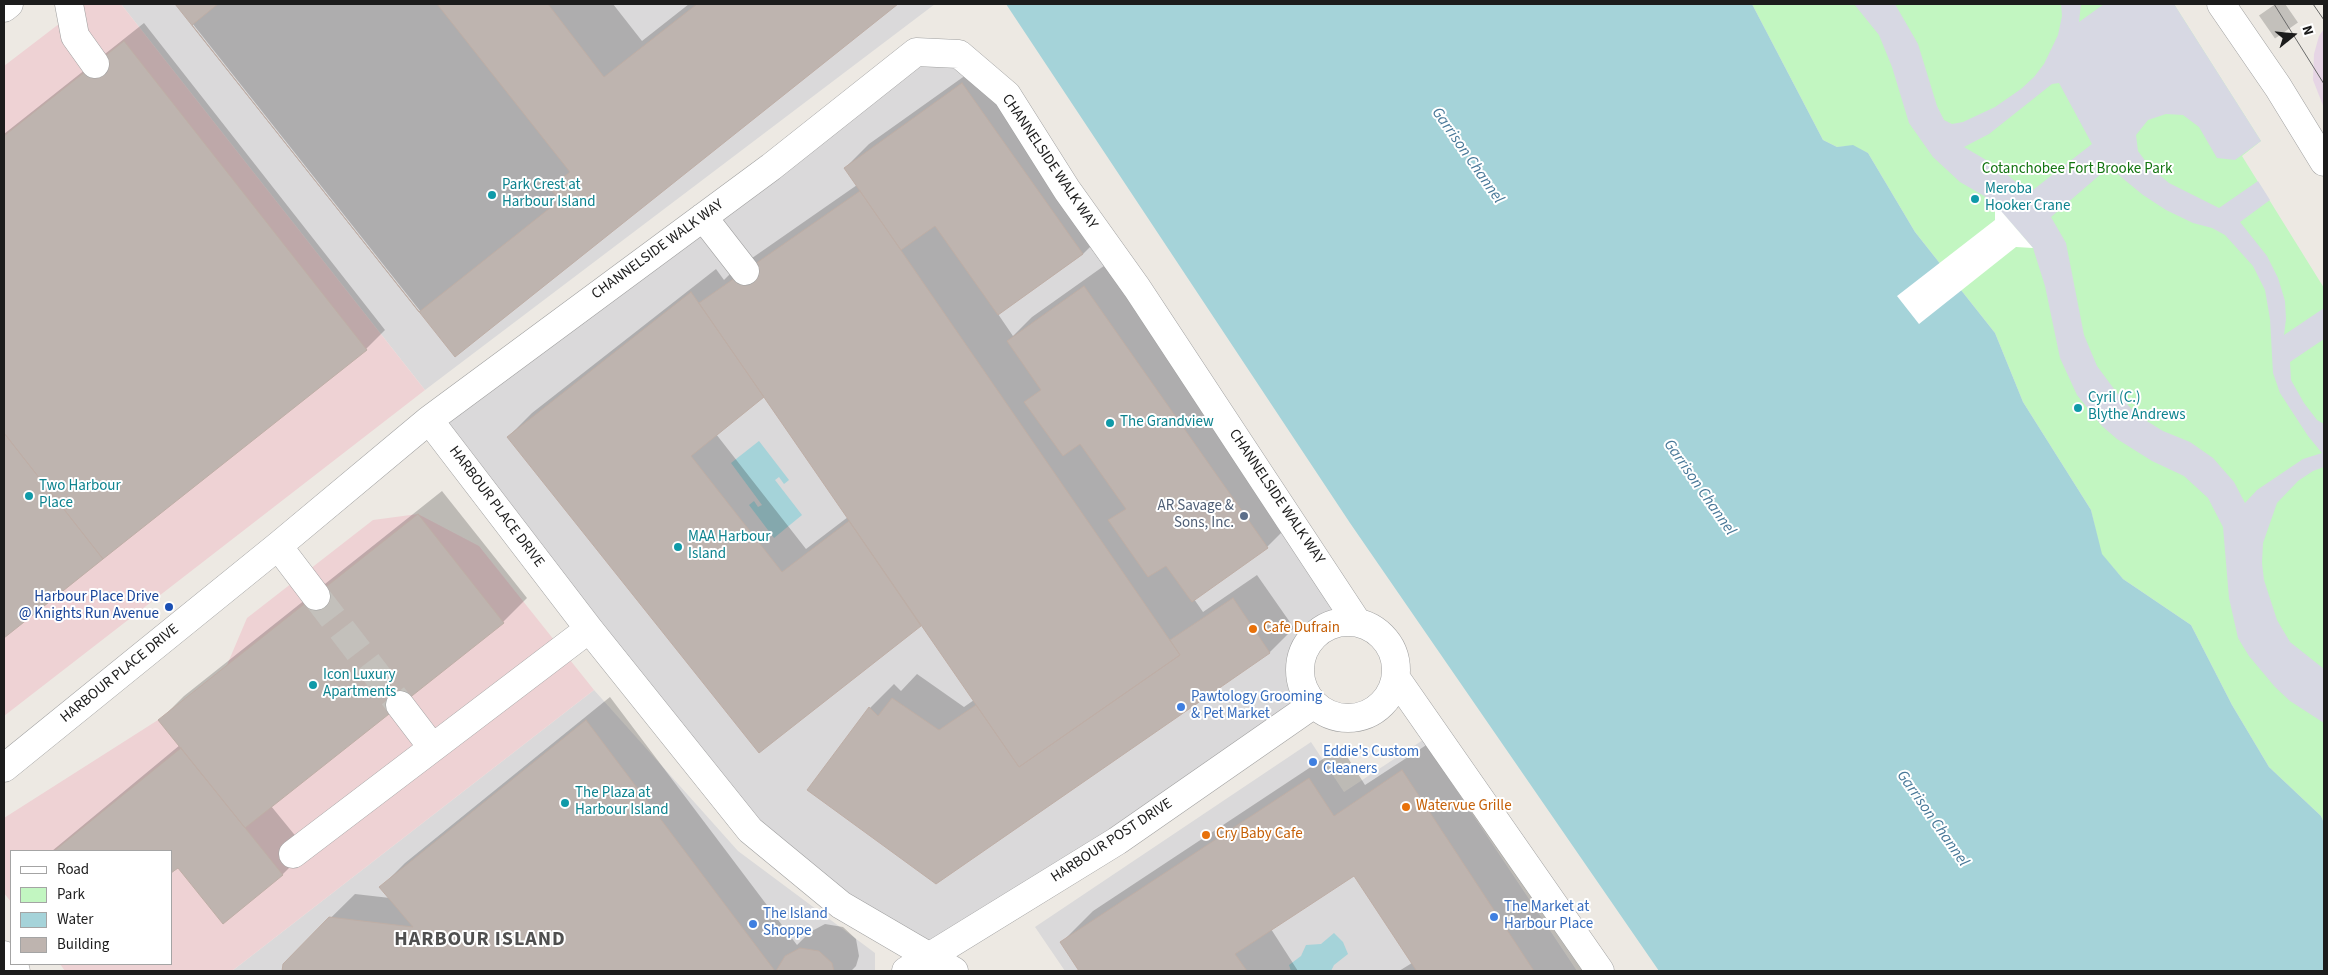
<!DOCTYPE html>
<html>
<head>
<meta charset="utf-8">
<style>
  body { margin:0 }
  #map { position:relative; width:2328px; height:975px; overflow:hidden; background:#ede9e3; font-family:"Source Sans 3",sans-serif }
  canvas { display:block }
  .frame { position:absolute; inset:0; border:5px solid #1c1c1c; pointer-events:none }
  .legend { position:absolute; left:10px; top:850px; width:162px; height:115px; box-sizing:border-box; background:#fff; border:1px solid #a4a4a4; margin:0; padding:6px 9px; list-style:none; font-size:15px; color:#1c1c1c }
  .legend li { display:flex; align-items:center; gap:10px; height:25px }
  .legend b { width:25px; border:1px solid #a4a4a4 }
  .north { position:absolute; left:2268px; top:10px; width:50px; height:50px; -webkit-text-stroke:4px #fff; paint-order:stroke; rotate:73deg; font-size:14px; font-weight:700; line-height:20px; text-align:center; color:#1c1c1c }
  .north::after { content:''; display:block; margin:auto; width:18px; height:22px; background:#1c1c1c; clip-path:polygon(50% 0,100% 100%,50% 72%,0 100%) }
</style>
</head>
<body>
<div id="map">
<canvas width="2328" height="975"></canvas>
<div class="frame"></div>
<ul class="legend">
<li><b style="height:6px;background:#fff"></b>Road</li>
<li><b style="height:14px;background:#c2f6c1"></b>Park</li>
<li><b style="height:14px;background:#a5d3d9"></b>Water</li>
<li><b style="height:14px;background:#beb4af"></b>Building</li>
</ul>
<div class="north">N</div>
</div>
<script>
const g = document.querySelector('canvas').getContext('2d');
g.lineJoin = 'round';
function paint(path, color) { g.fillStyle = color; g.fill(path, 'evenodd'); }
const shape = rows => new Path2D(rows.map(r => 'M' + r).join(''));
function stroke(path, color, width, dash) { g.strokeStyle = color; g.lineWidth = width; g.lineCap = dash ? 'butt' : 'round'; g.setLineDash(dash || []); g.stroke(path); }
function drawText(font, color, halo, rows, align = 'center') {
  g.font = font + ' "Source Sans 3",sans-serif'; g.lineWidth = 4; g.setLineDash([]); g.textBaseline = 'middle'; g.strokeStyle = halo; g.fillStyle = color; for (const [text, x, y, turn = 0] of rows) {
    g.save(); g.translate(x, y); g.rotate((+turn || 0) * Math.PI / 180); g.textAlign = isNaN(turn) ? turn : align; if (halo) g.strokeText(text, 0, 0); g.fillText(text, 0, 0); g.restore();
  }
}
paint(shape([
  [121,4,935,4,425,390],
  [916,52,959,54,1007,95,1339,594,1338,622,1323,628,1311,638,1301,657,1300,680,1314,704,928,955,750,830,429,420],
  [594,690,738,851,875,953,875,971,232,971],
  [1423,740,1577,971,1065,971,1035,927,1311,742,1344,792]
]), '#dad9da');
paint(shape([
  [85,4,121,4,425,390,4,716,4,66],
  [418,514,479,546,594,690,232,971,65,971,60,964,171,964,171,851,11,851,11,902,4,893,4,818,158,720,227,665,247,618,373,520]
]), '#eed2d4');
paint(shape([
  [2324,29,2324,108,2313,80,2314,54,2319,36]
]), '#e6d5e5');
paint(shape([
  [1752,4,2174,4,2261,141,2242,156,2324,288,2324,823,2321,816,2269,767,2232,705,2191,625,2123,579,2101,554,2091,510,2023,402,1995,333,1915,232,1868,153,1853,146,1837,147,1823,140]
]), '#c2f6c1');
paint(shape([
  [1854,4,1895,4,1918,44,1937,106,1944,120,1952,124,1963,122,1995,107,2021,89,2034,77,2044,64,2058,35,2062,16,2061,4,2081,4,2079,22,2104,4,2174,4,2261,141,2235,160,2217,158,2199,127,2183,115,2166,114,2148,120,2136,135,2138,151,2149,166,2169,183,2219,208,2258,181,2270,200,2240,222,2267,256,2278,278,2285,301,2286,319,2284,335,2324,308,2324,339,2290,362,2291,380,2304,403,2317,420,2324,424,2324,467,2313,471,2298,481,2277,503,2263,543,2262,563,2264,580,2277,620,2290,642,2324,669,2324,723,2290,701,2275,687,2249,656,2238,638,2229,598,2223,527,2208,498,2184,476,2152,461,2117,439,2102,426,2077,395,2060,358,2045,286,2033,248,1991,200,1960,182,1933,157,1909,123,1892,67,1879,35],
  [2059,83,2092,144,2029,193,1998,167,1964,147,1989,134,2052,84],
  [2109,167,2143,195,2166,210,2193,223,2212,228,2225,235,2253,266,2265,290,2270,319,2273,373,2280,393,2308,436,2322,453,2303,459,2257,490,2245,503,2234,482,2213,458,2190,442,2163,431,2137,415,2117,393,2097,366,2084,335,2066,243,2051,217]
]), '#d7d8e3');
paint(shape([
  [1006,4,1752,4,1823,140,1837,147,1853,145,1868,153,1915,232,1995,333,2023,402,2091,510,2102,554,2123,579,2191,625,2232,705,2269,767,2321,816,2324,823,2324,971,1659,971,1350,523],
  [759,441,789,480,784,484,779,477,775,480,802,515,774,538,749,505,754,501,758,507,762,505,731,463],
  [1334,933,1343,942,1348,954,1334,965,1331,971,1291,971,1289,965,1301,956,1306,945,1321,944]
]), '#a5d3d9');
paint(shape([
  [1995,204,2033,248,2016,247,1919,324,1897,296,1995,220]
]), '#fff');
paint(shape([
  [177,4,613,4,642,41,689,4,896,4,455,355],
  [144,23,385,330,366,349,4,637,4,134],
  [987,60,1107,230,1083,254,998,314,1013,336,1032,317,1108,263,1291,523,1267,547,1194,599,1203,612,1257,575,1294,628,1270,652,936,883,809,790,870,708,894,684,901,691,917,674,964,707,974,700,921,624,759,751,508,437,532,413,716,269,724,280,732,272,857,185,845,168,869,144],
  [764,396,848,517,806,549,716,434],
  [442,491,527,598,503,622,271,806,307,850,283,874,223,922,171,851,52,851,180,745,160,720,184,696],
  [610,697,797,945,810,932,825,924,843,927,856,939,859,956,856,966,851,971,283,971,284,964,355,894,390,898,381,887,405,863],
  [1434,740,1586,971,1399,971,1412,963,1354,874,1271,929,1298,971,1080,971,1062,942,1093,911,1341,747,1365,785]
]), '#0003');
const building = shape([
  [175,4,548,4,604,77,697,4,898,4,455,357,175,4],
  [218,4,437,4,570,172,550,188,560,200,419,312,192,25,218,4],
  [124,41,367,350,103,559,4,433,4,136,124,41],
  [962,83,1083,254,998,315,935,226,901,250,844,168,962,83],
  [860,191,1180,655,1019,767,699,303,860,191],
  [1084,286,1268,548,1192,602,1166,566,1148,577,1108,520,1126,509,1080,444,1063,456,1024,402,1041,390,1007,341,1084,286],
  [691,292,764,397,691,456,782,572,849,521,921,626,759,753,507,437,691,292],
  [4,433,103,559,4,638,4,433],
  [418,514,504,623,245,828,158,720,418,514],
  [1233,598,1270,653,936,884,807,790,869,707,878,716,892,698,939,730,976,705,1019,767,1180,655,1170,640,1233,598],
  [586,720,775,971,282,971,283,964,329,917,413,927,379,887,586,720],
  [181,748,283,875,223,924,178,868,171,873,171,851,54,851,181,748],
  [1402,770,1534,971,1413,971,1416,970,1354,876,1235,954,1247,971,1079,971,1060,942,1309,778,1334,816,1402,770],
  [800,948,819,951,832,963,834,971,776,971,785,956,800,948]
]);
paint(building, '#beb4af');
stroke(building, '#beaea6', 1);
stroke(shape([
  [2267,27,2300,4],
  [316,596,400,705]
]), '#c3c0bb', 28, [28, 14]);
const minor = shape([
  [69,4,75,36,95,64],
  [2221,4,2278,87,2324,162],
  [4,8,9,4],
  [703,217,745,271],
  [429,420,771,167,916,52,959,54,1007,95,1067,190,1137,288,1357,622],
  [278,546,316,596],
  '1300 670a48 48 0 1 1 96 0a48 48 0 1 1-96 0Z',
  [1396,678,1600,971],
  [400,705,432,747],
  [4,768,278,546,429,420,589,629,750,830,841,905,954,971],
  [293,854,589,629],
  [4,955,16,971],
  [906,971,1117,841,1314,704]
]);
stroke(minor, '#a0a0a0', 29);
stroke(minor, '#fff', 28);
stroke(shape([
  [2274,4,2324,84],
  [2313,4,2324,20]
]), '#6a6a6a', 1);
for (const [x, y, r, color] of [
  [492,195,5,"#0f9aa8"],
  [1975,199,5,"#0f9aa8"],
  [2078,408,5,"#0f9aa8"],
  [1110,423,5,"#0f9aa8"],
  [29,496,5,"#0f9aa8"],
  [1244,516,5,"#5c6f8a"],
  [678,547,5,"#0f9aa8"],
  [169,607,5,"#1a4fb4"],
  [1253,629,5,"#e8710a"],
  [313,685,5,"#0f9aa8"],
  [1181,707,5,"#3f7fe0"],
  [1313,762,5,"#3f7fe0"],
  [565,803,5,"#0f9aa8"],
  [1406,807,5,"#e8710a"],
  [1206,835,5,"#e8710a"],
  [1494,917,5,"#3f7fe0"],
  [753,924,5,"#3f7fe0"]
]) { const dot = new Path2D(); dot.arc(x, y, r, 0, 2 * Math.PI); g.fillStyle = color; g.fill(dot); stroke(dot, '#fff', 2); }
drawText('15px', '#1c1c1c', '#fff', [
  ["CHANNELSIDE WALK WAY",1049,162,56],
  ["CHANNELSIDE WALK WAY",658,250,-36],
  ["CHANNELSIDE WALK WAY",1276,497,56],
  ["HARBOUR PLACE DRIVE",496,507,53],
  ["HARBOUR PLACE DRIVE",120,674,-39],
  ["HARBOUR POST DRIVE",1112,841,-33]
]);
drawText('15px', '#137411', '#fff', [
  ["Cotanchobee Fort Brooke Park",2077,170]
]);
drawText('15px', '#0d838f', '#fff', [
  ["Park Crest at",502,186],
  ["Harbour Island",502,203],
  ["Meroba",1985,190],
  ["Hooker Crane",1985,207],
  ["Cyril (C.)",2088,399],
  ["Blythe Andrews",2088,416],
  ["The Grandview",1120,423],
  ["Two Harbour",39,487],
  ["Place",39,504],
  ["MAA Harbour",688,538],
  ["Island",688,555],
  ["Icon Luxury",323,676],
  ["Apartments",323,693],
  ["The Plaza at",575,794],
  ["Harbour Island",575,811]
], 'left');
drawText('15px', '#4e5e75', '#fff', [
  ["AR Savage &",1234,507],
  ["Sons, Inc.",1234,524]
], 'right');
drawText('15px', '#164399', '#fff', [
  ["Harbour Place Drive",159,598],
  ["@ Knights Run Avenue",159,615]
], 'right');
drawText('15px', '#c56008', '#fff', [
  ["Cafe Dufrain",1263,629],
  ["Watervue Grille",1416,807],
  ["Cry Baby Cafe",1216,835]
], 'left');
drawText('15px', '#366cbe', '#fff', [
  ["Pawtology Grooming",1191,698],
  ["& Pet Market",1191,715],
  ["Eddie's Custom",1323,753],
  ["Cleaners",1323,770],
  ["The Market at",1504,908],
  ["Harbour Place",1504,925],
  ["The Island",763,915],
  ["Shoppe",763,932]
], 'left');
drawText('italic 16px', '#487898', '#fff', [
  ["Garrison Channel",1467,156,55],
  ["Garrison Channel",1699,488,55],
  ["Garrison Channel",1932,819,55]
]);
g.letterSpacing = '1px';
drawText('bold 20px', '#4f4f4f', '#fff', [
  ["HARBOUR ISLAND",480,941]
]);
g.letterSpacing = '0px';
</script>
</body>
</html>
